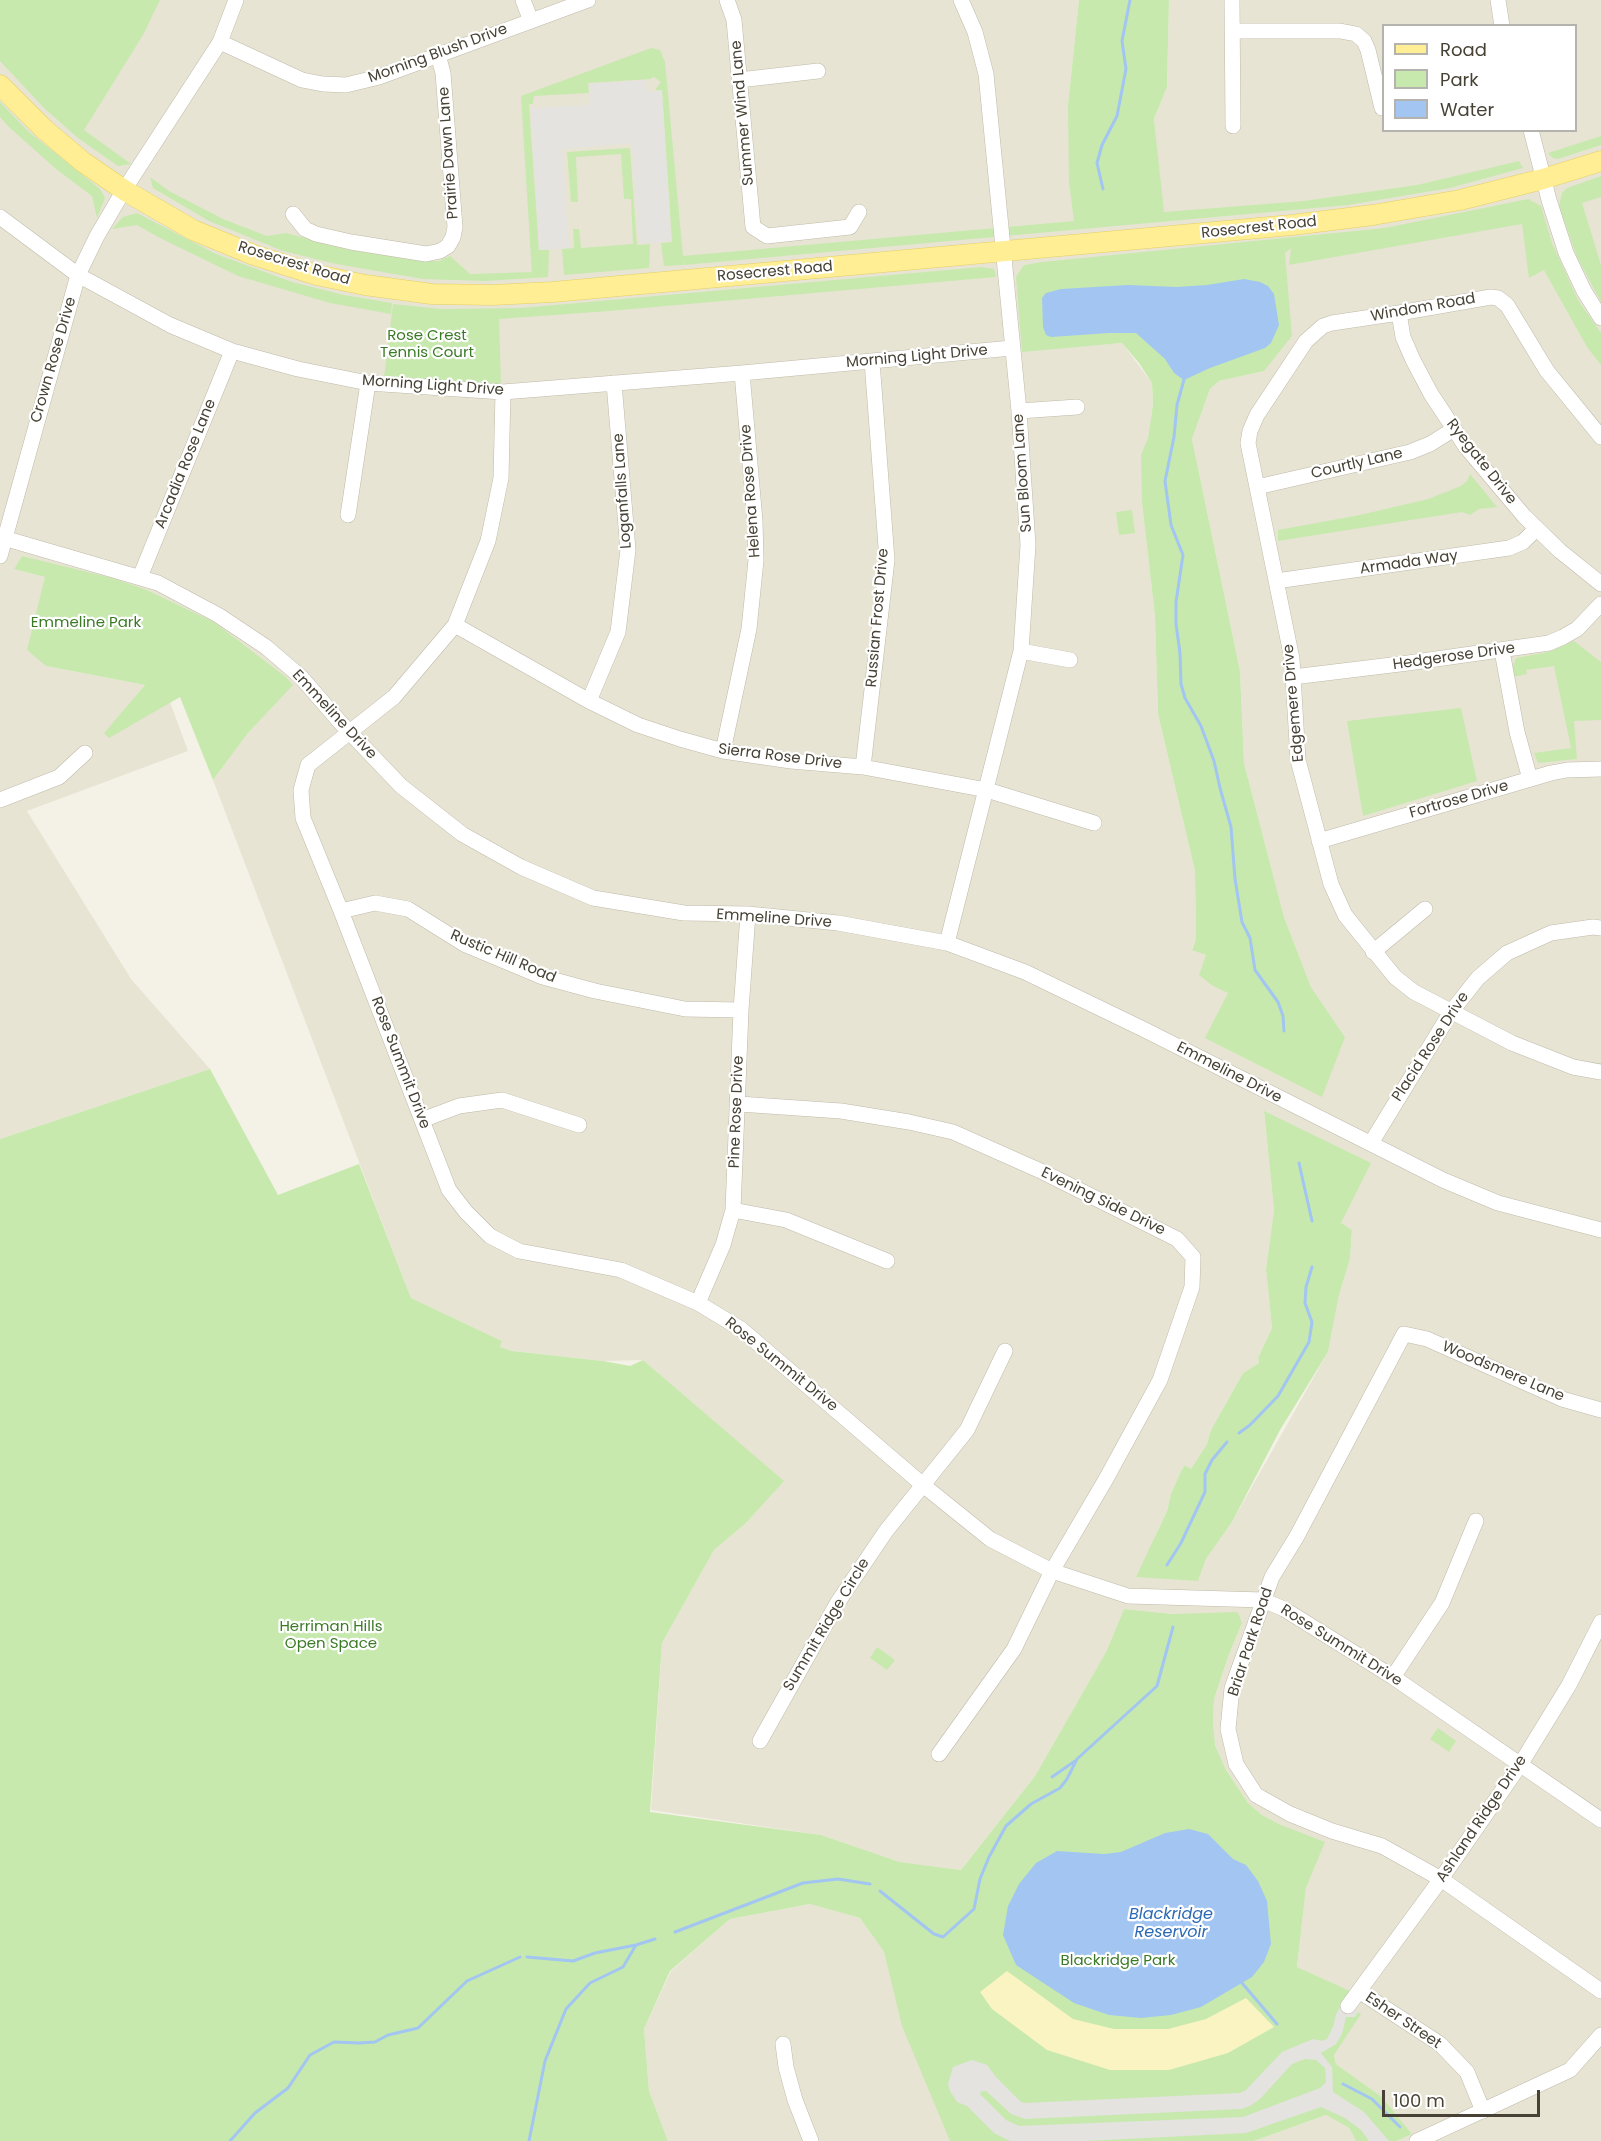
<!DOCTYPE html>
<html>
<head>
<meta charset="utf-8">
<style>
  body { margin:0 }
  #map { position:relative; width:1601px; height:2141px; overflow:hidden; background:#f4f1e6; font-family:Poppins,sans-serif }
  canvas { display:block }
  .legend { position:absolute; left:1382px; top:24px; width:195px; height:108px; box-sizing:border-box; background:#fff; border:2px solid #b5b3ae; margin:0; padding:8px 10px; list-style:none; font-size:18px; color:#474235 }
  .legend li { display:flex; align-items:center; gap:12px; height:30px }
  .legend b { width:30px; border:2px solid #b5b3ae }
  .scale { position:absolute; left:1382px; top:2090px; width:158px; height:27px; box-sizing:border-box; border:3px solid #474235; border-top:0; padding-left:8px; font-size:18px; line-height:21px; white-space:nowrap; color:#474235; -webkit-text-stroke:4px #fff; paint-order:stroke }
</style>
</head>
<body>
<div id="map">
<canvas width="1601" height="2141"></canvas>
<ul class="legend">
<li><b style="height:8px;background:#ffee94"></b>Road</li>
<li><b style="height:16px;background:#c7e9ae"></b>Park</li>
<li><b style="height:16px;background:#a2c6f1"></b>Water</li>
</ul>
<div class="scale">100 m</div>
</div>
<script>
const g = document.querySelector('canvas').getContext('2d');
g.lineJoin = 'round';
function paint(path, color) { g.fillStyle = color; g.fill(path, 'evenodd'); }
const shape = rows => new Path2D(rows.map(r => 'M' + r).join(''));
function stroke(path, color, width, dash) { g.strokeStyle = color; g.lineWidth = width; g.lineCap = dash ? 'butt' : 'round'; g.setLineDash(dash || []); g.stroke(path); }
function drawText(font, color, halo, rows, align = 'center') {
  g.font = font + ' Poppins,sans-serif'; g.lineWidth = 4.5; g.setLineDash([]); g.textBaseline = 'middle'; g.strokeStyle = halo; g.fillStyle = color; for (const [text, x, y, turn = 0] of rows) {
    g.save(); g.translate(x, y); g.rotate((+turn || 0) * Math.PI / 180); g.textAlign = isNaN(turn) ? turn : align; if (halo) g.strokeText(text, 0, 0); g.fillText(text, 0, 0); g.restore();
  }
}
paint(shape([
  [0,0,1079,0,1068,105,1163,212,1154,119,1167,87,1169,0,1601,0,1601,2141,1397,2141,1412,2134,1382,2097,1336,2064,1334,2055,1342,2002,1349,1991,1297,1967,1306,1888,1324,1842,1279,1824,1262,1815,1248,1803,1226,1770,1215,1745,1213,1721,1214,1699,1228,1657,1242,1623,1239,1614,1173,1614,1124,1609,1106,1652,1035,1776,961,1870,900,1862,821,1835,651,1810,662,1643,714,1550,746,1523,783,1481,643,1360,603,1361,514,1351,500,1347,502,1341,411,1298,213,780,248,733,292,684,286,677,213,622,147,590,22,556,14,569,45,577,46,666,145,685,105,733,109,737,170,702,188,751,27,811,131,979,210,1069,0,1139],
  [1384,26,1576,26,1576,130,1384,130],
  [1284,239,1264,371,1219,381,1210,389,1192,439,1240,671,1244,763,1284,917,1311,987,1345,1037,1213,986,1206,955,1192,949,1196,939,1195,871,1158,714,1155,616,1142,503,1144,451,1148,438,1153,404,1152,383,1122,343,1022,351,1024,265],
  [1264,1112,1341,1224,1352,1230,1350,1259,1339,1295,1328,1352,1232,1522,1206,1559,1198,1581,1155,1536,1167,1511,1171,1494,1181,1471,1185,1465,1191,1469,1207,1444,1211,1430,1243,1373,1259,1363,1258,1358,1272,1328,1266,1269,1274,1210],
  [810,1904,860,1918,884,1952,898,2006,951,2141,668,2141,649,2091,644,2029,671,1971,730,1919],
  [1326,2115,1349,2128,1356,2141,1254,2141]
]), '#e8e4d4');
paint(shape([
  [0,0,160,0,143,35,84,130,131,164,118,166,78,138,45,109,0,61],
  [1079,0,1169,0,1167,87,1154,119,1164,212,1304,201,1417,185,1519,161,1523,168,1450,188,1348,205,684,265,683,260,683,265,664,266,661,243,672,242,662,90,655,90,661,82,654,77,650,79,588,83,589,93,534,96,533,104,529,104,539,250,549,250,548,277,485,281,423,279,336,264,283,251,209,221,153,188,150,177,169,191,223,219,267,236,286,233,350,250,422,261,439,261,450,256,470,274,532,272,532,275,521,96,651,48,660,50,665,62,683,256,1074,221,1069,182,1068,105],
  [0,102,28,131,100,189,105,198,97,218,92,196,56,169,9,127,0,117],
  [1601,136,1601,145,1558,159,1553,158,1548,153],
  [630,148,637,245,650,244,649,268,564,275,562,249,574,248,573,229,579,229,581,248,633,244,631,199,624,199,621,154,576,157,578,202,571,202,567,152],
  [1601,176,1601,197,1582,203,1601,265,1601,302,1577,257,1559,206,1562,193,1567,188],
  [1528,199,1541,206,1552,243,1578,300,1601,333,1601,365,1587,347,1544,270,1529,278,1522,224,1289,265,1291,248,1285,253,1292,336,1264,371,1219,381,1210,389,1192,439,1240,671,1244,763,1284,917,1311,987,1345,1037,1322,1097,1205,1038,1228,993,1213,986,1199,975,1206,955,1192,950,1196,939,1195,871,1158,714,1155,616,1142,503,1141,455,1148,438,1153,404,1152,383,1139,363,1122,343,1022,352,1016,277,1024,265,1042,262,1385,228],
  [137,213,216,254,292,282,344,295,392,303,391,314,330,303,238,276,160,238,137,225,112,229,123,217],
  [981,267,994,269,996,277,609,311,499,319,499,318,501,384,384,378,393,304,441,309,521,308],
  [1470,474,1497,507,1479,509,1470,515,1462,512,1278,541,1278,530,1360,515,1428,499,1461,486,1467,481],
  [1132,510,1135,533,1119,535,1116,512],
  [22,556,112,578,147,590,214,622,286,677,293,685,248,733,213,780,180,697,109,738,104,733,145,685,46,666,27,650,45,577,14,569],
  [1574,641,1601,662,1601,720,1574,721,1577,759,1538,763,1534,753,1571,748,1554,666,1526,670,1527,674,1513,677,1512,669,1516,658,1548,652],
  [1461,708,1477,781,1363,816,1347,721],
  [210,1069,278,1195,359,1164,411,1298,502,1341,500,1347,513,1351,603,1361,630,1366,643,1360,784,1481,746,1523,714,1550,662,1643,650,1812,821,1835,900,1862,961,1870,1035,1776,1106,1652,1124,1609,1173,1614,1236,1612,1239,1614,1242,1623,1228,1657,1214,1699,1213,1721,1215,1745,1226,1770,1248,1803,1262,1815,1279,1824,1325,1842,1306,1888,1297,1967,1350,1991,1342,2002,1361,2014,1334,2055,1336,2064,1382,2097,1412,2134,1397,2141,1356,2141,1349,2128,1326,2115,1254,2141,950,2141,902,2026,884,1952,860,1918,810,1904,730,1919,670,1971,644,2029,649,2091,668,2141,0,2141,0,1139],
  [1264,1111,1371,1163,1341,1223,1352,1230,1350,1259,1339,1295,1328,1352,1280,1430,1232,1522,1206,1559,1198,1581,1136,1577,1167,1511,1171,1494,1181,1471,1185,1465,1191,1469,1207,1444,1211,1430,1243,1373,1259,1363,1258,1358,1272,1328,1266,1269,1274,1210],
  [877,1647,895,1660,887,1670,870,1658],
  [1438,1728,1456,1741,1449,1752,1430,1739]
]), '#c7e9ae');
paint(shape([
  [1007,1971,1073,2019,1114,2029,1168,2029,1206,2019,1246,1998,1274,2027,1228,2053,1169,2070,1110,2070,1047,2050,992,2009,980,1992]
]), '#f9f4c1');
paint(shape([
  [645,80,647,92,662,91,671,241,639,244,632,143,562,149,569,248,539,250,531,108,590,105,589,84],
  [1343,2003,1358,2012,1355,2017,1346,2017,1342,2034,1336,2044,1321,2053,1332,2067,1333,2092,1364,2112,1389,2141,1369,2141,1361,2130,1345,2118,1321,2107,1246,2133,1084,2141,1010,2141,994,2133,967,2106,957,2102,950,2091,948,2084,953,2067,972,2060,987,2065,996,2077,1021,2102,1025,2103,1240,2093,1246,2090,1282,2052,1313,2039,1322,2041,1327,2039,1333,2027,1336,2014],
  [1305,2059,1316,2060,1325,2068,1326,2082,1320,2088,1243,2117,1019,2126,1006,2120,980,2094,982,2091,986,2091,1011,2114,1025,2119,1241,2109,1250,2106,1260,2099,1292,2064]
]), '#e4e3df');
paint(shape([
  [1244,279,1260,282,1268,286,1274,294,1279,325,1271,343,1265,348,1210,368,1184,380,1174,373,1165,359,1136,333,1109,333,1051,337,1046,335,1043,327,1042,298,1046,293,1061,289,1128,285,1177,287,1207,285],
  [1189,1829,1208,1834,1233,1859,1246,1865,1258,1881,1267,1901,1271,1944,1264,1962,1252,1977,1201,2007,1171,2015,1141,2018,1109,2015,1074,2003,1016,1965,1003,1935,1008,1906,1019,1884,1036,1863,1057,1851,1104,1854,1121,1852,1165,1833]
]), '#a2c6f1');
stroke(shape([
  [1103,189,1097,163,1102,145,1117,116,1126,69,1122,41,1130,0],
  [1185,376,1177,405,1174,437,1165,481,1171,525,1183,555,1176,602,1176,624,1180,653,1181,684,1185,698,1201,726,1214,761,1220,788,1231,827,1235,879,1242,922,1250,938,1255,970,1278,1002,1283,1016,1284,1031],
  [1299,1163,1312,1221],
  [1239,1433,1250,1425,1278,1396,1309,1342,1312,1322,1305,1303,1306,1287,1312,1267],
  [1167,1565,1181,1543,1205,1492,1205,1474,1212,1460,1227,1442],
  [1052,1777,1075,1761],
  [880,1891,934,1934,943,1937,974,1909,980,1879,989,1857,1006,1826,1031,1804,1060,1788,1067,1779,1077,1759,1157,1686,1173,1627],
  [675,1932,803,1883,838,1879,870,1884],
  [527,1957,573,1961,595,1953,636,1945],
  [1242,1983,1277,2024],
  [1343,2084,1372,2099,1400,2127],
  [230,2141,255,2113,288,2088,310,2055,334,2042,359,2043,375,2042,388,2035,418,2028,467,1981,520,1957],
  [529,2141,545,2061,566,2009,590,1983,623,1967,636,1945,655,1939]
]), '#a2c6f1', 3);
const minor = shape([
  [523,0,531,21],
  [727,0,734,20,753,227,767,236,850,227,859,212],
  [1232,0,1233,126],
  [1498,0,1502,26],
  [1232,31,1340,31,1356,34,1364,41,1368,50,1382,108],
  [220,42,302,80,323,84,346,85,379,77,588,0],
  [739,80,818,71],
  [1531,130,1549,200,1566,253,1584,291,1601,318],
  [293,214,305,229,316,234,351,242,426,254,440,251,448,246,453,237,455,227,443,73,438,55],
  [0,217,78,275,170,325,232,351,298,369,368,383,503,392,742,373,1012,348],
  [1399,313,1403,337,1413,360,1431,394,1466,447,1524,516,1560,551,1601,584],
  [503,392,501,478,488,541,455,625,394,697,308,765,301,790,303,818,341,911,449,1190,466,1212,490,1236,519,1251,621,1270,698,1303,741,1329,923,1485,990,1539,1052,1571,1128,1596,1263,1600,1284,1609,1393,1677,1601,1820],
  [1019,411,1077,407],
  [1601,437,1547,371,1507,305,1498,298,1491,297,1399,313,1332,323,1323,326,1306,341,1257,415,1250,431,1248,443,1292,659,1298,760,1331,884,1345,915,1395,977,1414,992,1512,1043,1573,1067,1601,1072],
  [1257,487,1410,452,1430,444,1454,429],
  [348,515,368,383],
  [0,537,158,583,218,615,266,647,301,677,339,721,401,786,462,834,521,867,593,898,684,913,748,914,838,923,947,943,1025,972,1145,1030,1443,1180,1498,1203,1601,1230],
  [0,556,78,275,97,236,124,190,220,42,236,0],
  [140,577,232,351],
  [1276,581,1509,548,1523,542,1536,529],
  [455,625,589,701,638,725,680,739,723,751,791,761,863,767,987,790,1094,823],
  [1021,651,1070,660],
  [1502,651,1517,732,1530,779],
  [1293,677,1408,663,1549,643,1563,637,1577,629,1601,604],
  [589,701,618,632,628,550,614,383],
  [723,751,749,629,756,560,755,521,742,373],
  [863,767,887,560,872,361],
  [0,800,59,777,85,753],
  [1319,841,1551,773,1567,770,1601,769],
  [341,911,375,903,408,909,464,944,543,977,595,991,685,1009,741,1010],
  [947,943,1021,651,1028,545,1019,411,986,74,975,32,961,0],
  [1373,952,1425,909],
  [739,1104,841,1111,909,1122,953,1132,1043,1172,1177,1239,1193,1257,1192,1287,1160,1380,1106,1479,1052,1571,1014,1649,939,1754],
  [422,1120,459,1106,502,1100,579,1125],
  [1371,1143,1451,1012,1478,978,1507,953,1551,933,1593,927,1601,928],
  [733,1210,786,1220,887,1261],
  [698,1303,723,1245,733,1210,741,1010,748,914],
  [1601,1410,1562,1399,1427,1339,1404,1334,1297,1536,1272,1577,1232,1688,1228,1729,1236,1764,1256,1795,1290,1814,1332,1831,1382,1846,1441,1879,1601,1991],
  [1393,1677,1442,1603,1476,1521],
  [760,1741,838,1602,886,1531,967,1430,1005,1351],
  [1359,1991,1440,2044,1467,2072,1483,2111],
  [1348,2006,1441,1879,1520,1765,1569,1685,1601,1622],
  [783,2044,786,2067,795,2100,811,2141],
  [1417,2141,1570,2070,1601,2035]
]);
const major = shape([
  [0,85,45,130,83,162,124,190,193,230,254,255,317,275,365,285,432,294,492,295,553,292,1292,225,1373,215,1460,200,1543,179,1601,161]
]);
stroke(minor, '#bfbaa9', 16);
stroke(major, '#e6cf62', 21);
stroke(minor, '#fff', 15);
stroke(major, '#ffee94', 20);
drawText('15px', '#474235', '#fff', [
  ["Morning Blush Drive",438,54,-20],
  ["Summer Wind Lane",743,113,-95],
  ["Prairie Dawn Lane",449,153,-94],
  ["Rosecrest Road",1259,228,-6],
  ["Rosecrest Road",294,264,17],
  ["Rosecrest Road",775,272,-5],
  ["Windom Road",1423,308,-10],
  ["Morning Light Drive",917,357,-5],
  ["Crown Rose Drive",54,360,-74],
  ["Morning Light Drive",433,386,4],
  ["Ryegate Drive",1481,462,52],
  ["Arcadia Rose Lane",186,464,-68],
  ["Courtly Lane",1357,464,-13],
  ["Sun Bloom Lane",1023,473,-94],
  ["Loganfalls Lane",623,491,-94],
  ["Helena Rose Drive",751,491,-94],
  ["Armada Way",1409,563,-8],
  ["Russian Frost Drive",878,618,-85],
  ["Hedgerose Drive",1454,657,-8],
  ["Edgemere Drive",1294,703,-95],
  ["Emmeline Drive",334,715,47],
  ["Sierra Rose Drive",780,757,7],
  ["Fortrose Drive",1459,800,-16],
  ["Emmeline Drive",774,919,4],
  ["Rustic Hill Road",503,957,23],
  ["Placid Rose Drive",1431,1047,-57],
  ["Rose Summit Drive",400,1063,69],
  ["Emmeline Drive",1229,1073,27],
  ["Pine Rose Drive",737,1112,-88],
  ["Evening Side Drive",1103,1202,26],
  ["Rose Summit Drive",781,1365,39],
  ["Woodsmere Lane",1503,1372,23],
  ["Summit Ridge Circle",827,1625,-59],
  ["Briar Park Road",1251,1642,-72],
  ["Rose Summit Drive",1341,1646,32],
  ["Ashland Ridge Drive",1482,1819,-56],
  ["Esher Street",1403,2021,34]
]);
drawText('15px', '#3c7a27', '#fff', [
  ["Rose Crest",427,336],
  ["Tennis Court",427,353],
  ["Emmeline Park",86,623],
  ["Herriman Hills",331,1627],
  ["Open Space",331,1644],
  ["Blackridge Park",1118,1961]
]);
drawText('italic 16px', '#2c69b5', '#fff', [
  ["Blackridge",1171,1915],
  ["Reservoir",1171,1933]
]);
</script>
</body>
</html>
